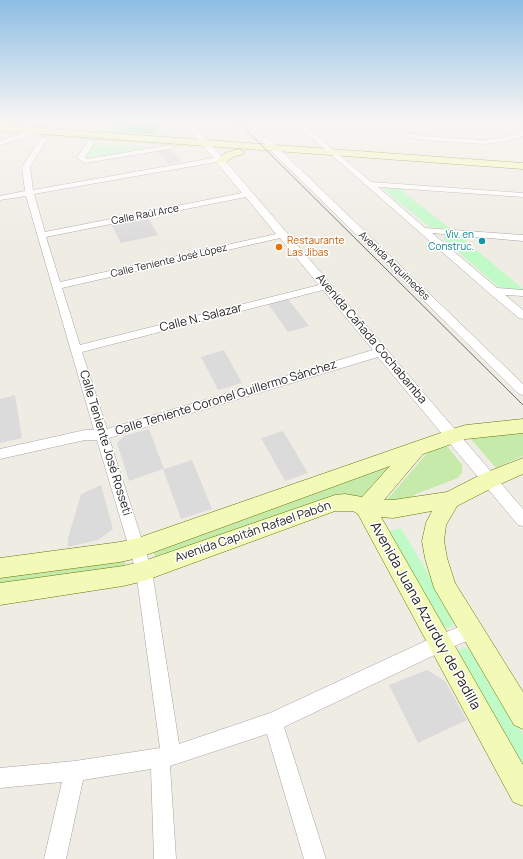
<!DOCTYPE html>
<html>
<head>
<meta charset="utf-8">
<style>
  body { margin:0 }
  canvas { display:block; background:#efece4 }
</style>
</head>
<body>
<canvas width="523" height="859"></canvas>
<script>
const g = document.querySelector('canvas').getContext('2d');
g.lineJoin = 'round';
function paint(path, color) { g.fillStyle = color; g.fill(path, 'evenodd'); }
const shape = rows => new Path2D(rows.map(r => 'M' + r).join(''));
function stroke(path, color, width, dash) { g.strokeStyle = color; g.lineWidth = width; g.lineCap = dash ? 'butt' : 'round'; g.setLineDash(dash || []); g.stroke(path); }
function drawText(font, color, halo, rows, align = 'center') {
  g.font = font + ' Manrope,sans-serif'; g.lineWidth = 3; g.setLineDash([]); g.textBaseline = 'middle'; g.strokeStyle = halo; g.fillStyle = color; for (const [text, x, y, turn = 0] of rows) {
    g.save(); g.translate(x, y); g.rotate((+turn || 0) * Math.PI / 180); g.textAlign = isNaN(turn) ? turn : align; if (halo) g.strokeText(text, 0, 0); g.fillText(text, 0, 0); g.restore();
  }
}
paint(shape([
  [164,150,172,151,182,161,168,164,158,151],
  [147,216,158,235,121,243,111,224],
  [288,299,309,326,288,332,268,304],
  [224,350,242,383,218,390,201,357],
  [15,395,22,438,0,443,0,399],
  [149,429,164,469,192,460,212,509,181,519,163,469,129,481,117,443,124,436],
  [283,431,308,473,285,481,261,438],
  [101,485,113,529,98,540,68,547,68,538,81,494],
  [427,670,445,681,467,720,418,743,389,685]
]), '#dcdbdb');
paint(shape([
  [47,133,199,145,199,146,196,147,38,136],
  [523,431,523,456,496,468,471,439],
  [447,446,462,465,462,472,458,478,416,494,405,503,386,501,429,451],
  [393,465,363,499,331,499,155,557,153,550],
  [125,557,125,567,0,587,0,576]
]), '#c6eaa9');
paint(shape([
  [122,122,153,122,169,138,101,133],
  [92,144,119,145,153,147,87,159,86,158],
  [387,186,406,188,402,191,452,230,430,227,385,191,385,188],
  [445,235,464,236,462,238,523,289,523,291,502,288,496,285,444,239,444,237],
  [401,528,436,587,454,620,454,624,451,627,447,628,442,626,388,531],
  [463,647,473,650,523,734,523,770,458,656,459,650]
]), '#c0fac7');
paint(shape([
  [129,124,158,126,152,134,122,132]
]), '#81dfbf');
const street = shape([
  [28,122,35,122,26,133,65,122,75,122,0,145,0,141,18,135,22,129,28,122],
  [184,122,191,122,222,157,523,509,523,526,518,525,378,357,109,438,152,571,179,744,270,713,434,637,471,622,477,625,480,631,477,637,445,650,284,727,326,859,304,859,267,734,170,766,176,859,154,859,151,769,83,780,66,859,44,859,62,782,0,788,0,768,75,761,160,748,136,571,97,440,85,440,0,459,0,449,85,430,94,430,26,196,0,200,0,196,25,191,22,167,41,138,43,137,47,139,30,167,33,190,213,158,184,122],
  [216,162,242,193,45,232,34,194,216,162],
  [246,197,276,234,60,282,46,237,246,197],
  [280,238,319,285,80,345,62,288,280,238],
  [323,290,373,350,107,429,82,352,323,290],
  [294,122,301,122,371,182,523,193,523,197,378,187,425,228,523,235,523,241,432,233,497,288,523,290,523,296,505,295,523,310,523,319,519,318,489,293,294,122],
  [374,122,382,122,399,131,417,135,436,137,485,140,506,137,523,132,523,136,507,141,485,144,436,141,417,139,395,133,374,122],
  [262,138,268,138,523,384,523,395,519,394,262,142,262,138],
  [88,140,91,140,95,142,85,157,86,159,170,145,174,147,170,149,85,163,77,158,88,140]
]);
const secondary = shape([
  [0,125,523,163,523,169,0,131,0,125],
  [239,149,244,152,243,154,233,157,225,163,217,163,216,161,225,153,239,149],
  [523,419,523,433,466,439,423,454,384,500,393,500,447,492,482,474,523,458,523,474,496,486,457,506,446,525,444,541,447,558,455,583,523,692,523,729,514,725,434,588,425,558,422,541,426,523,432,511,393,518,381,517,523,765,523,806,513,802,358,514,353,511,335,511,144,581,123,586,0,605,0,583,123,566,144,561,335,495,345,494,362,497,390,466,138,558,120,562,0,578,0,558,120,542,138,538,452,429,466,425,523,419]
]);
stroke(street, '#a5a5a5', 1);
stroke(secondary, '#647604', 1);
paint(street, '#fff');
paint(secondary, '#f3fab7');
stroke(shape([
  [238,122,523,405]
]), '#6c6c6c', 1);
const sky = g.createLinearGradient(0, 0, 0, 242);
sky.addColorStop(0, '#8dbee4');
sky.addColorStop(0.5, '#f8f6f3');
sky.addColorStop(1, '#f8f6f300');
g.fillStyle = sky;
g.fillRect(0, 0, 523, 242);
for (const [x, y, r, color] of [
  [482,241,4,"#0f9aa8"],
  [279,247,4,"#e8710a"]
]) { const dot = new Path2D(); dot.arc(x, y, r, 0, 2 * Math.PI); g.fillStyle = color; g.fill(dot); stroke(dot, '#fff', 1.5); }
drawText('10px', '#1e1e1e', '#fff', [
  ["Calle Raúl Arce",145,215,-11],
  ["Calle Teniente José López",169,261,-13],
  ["Avenida Arquímedes",394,266,44]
]);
drawText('10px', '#0d838f', '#fff', [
  ["Viv. en",474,235],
  ["Construc.",474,247]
], 'right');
drawText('10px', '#c56008', '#fff', [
  ["Restaurante",287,241],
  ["Las Jibas",287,253]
], 'left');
drawText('12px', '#1e1e1e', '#fff', [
  ["Calle N. Salazar",201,318,-14],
  ["Avenida Cañada Cochabamba",371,339,50],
  ["Calle Teniente Coronel Guillermo Sánchez",226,398,-17],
  ["Calle Teniente José Rosseti",105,443,73],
  ["Avenida Capitán Rafael Pabón",253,532,-19]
]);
drawText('14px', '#1e1e1e', '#fff', [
  ["Avenida Juana Azurduy de Padilla",425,616,61]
]);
</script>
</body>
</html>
